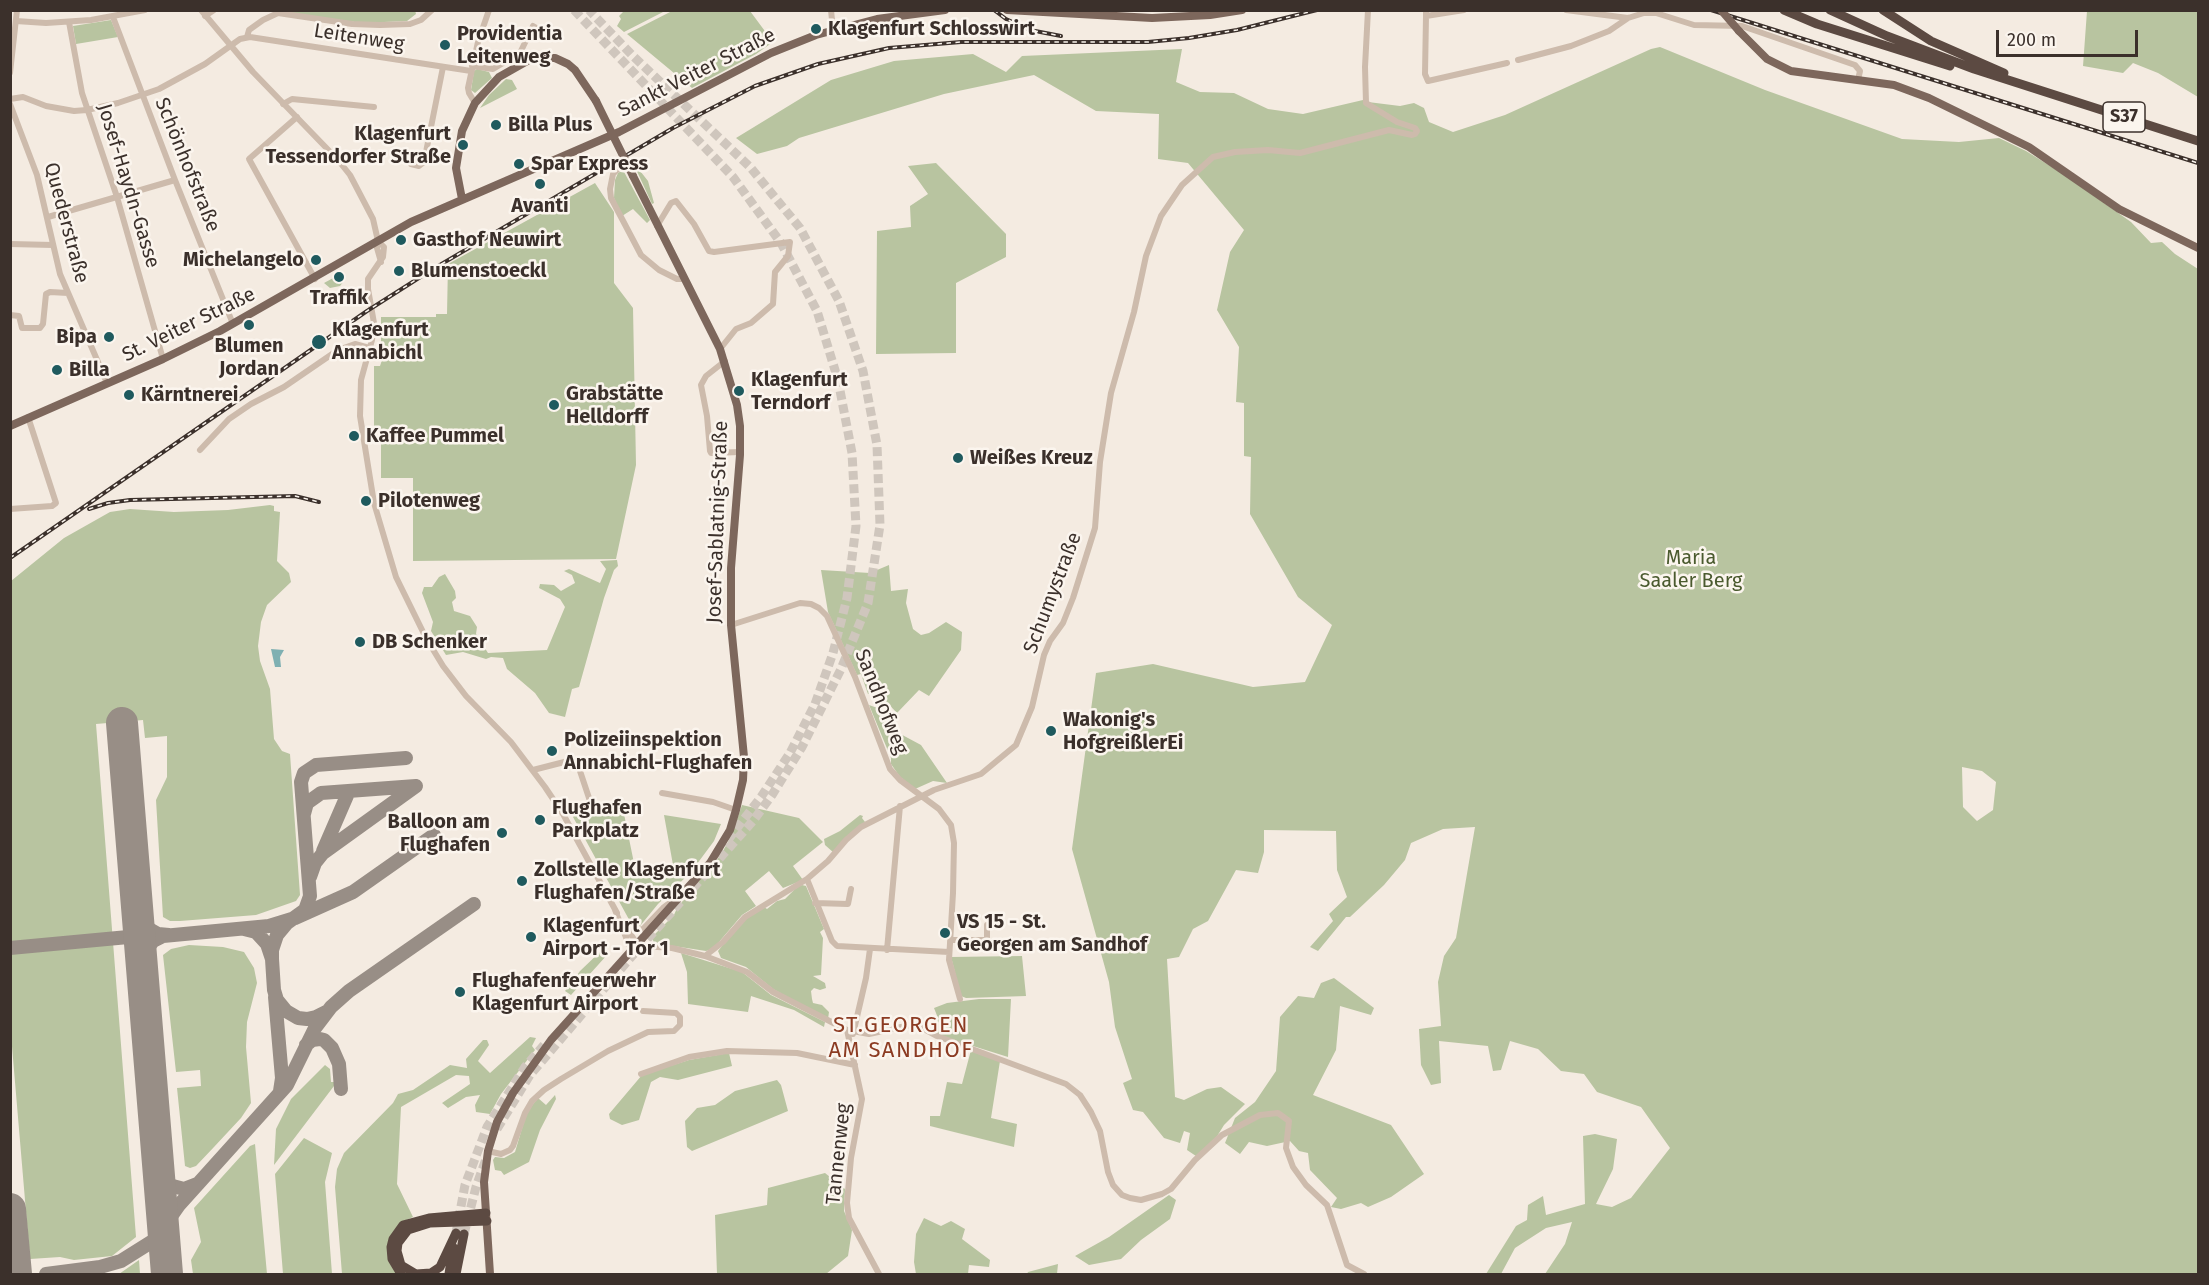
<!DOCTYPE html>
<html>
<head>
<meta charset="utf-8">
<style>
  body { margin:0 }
  #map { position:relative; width:2209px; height:1285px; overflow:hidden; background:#f4ebe1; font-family:"Fira Sans",sans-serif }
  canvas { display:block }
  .frame { position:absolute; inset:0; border:12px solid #3b302b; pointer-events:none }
  .scale { position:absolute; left:1996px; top:30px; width:142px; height:27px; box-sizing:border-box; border:3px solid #3b302b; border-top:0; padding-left:8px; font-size:18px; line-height:21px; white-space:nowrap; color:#3b302b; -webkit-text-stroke:4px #fbf5ee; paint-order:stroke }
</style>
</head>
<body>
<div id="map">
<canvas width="2209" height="1285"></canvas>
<div class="frame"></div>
<div class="scale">200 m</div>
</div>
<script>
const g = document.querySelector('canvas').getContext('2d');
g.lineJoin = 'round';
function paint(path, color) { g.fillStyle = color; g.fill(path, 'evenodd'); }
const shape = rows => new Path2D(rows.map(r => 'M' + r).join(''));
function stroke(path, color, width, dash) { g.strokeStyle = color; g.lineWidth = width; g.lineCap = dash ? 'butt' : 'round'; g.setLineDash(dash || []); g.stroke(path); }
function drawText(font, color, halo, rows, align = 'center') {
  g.font = font + ' "Fira Sans",sans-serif'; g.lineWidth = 5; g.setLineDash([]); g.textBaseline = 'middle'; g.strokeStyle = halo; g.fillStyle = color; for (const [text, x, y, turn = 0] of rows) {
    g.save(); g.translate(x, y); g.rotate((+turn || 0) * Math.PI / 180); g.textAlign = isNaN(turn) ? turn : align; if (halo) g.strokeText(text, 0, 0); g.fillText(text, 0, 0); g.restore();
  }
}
paint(shape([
  [415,10,416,14,407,21,362,23,275,11],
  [712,10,750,11,773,42,756,54,692,88,627,34,672,11],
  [624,11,624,10,665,11,624,32,617,26,621,19,619,16],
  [2087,11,2198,11,2198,97,2158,73,2133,63,2123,73,2083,66],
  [111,20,118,37,76,44,73,26],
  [1660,47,1765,90,1902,139,1959,142,1999,138,2026,151,2063,174,2131,222,2151,243,2162,242,2175,254,2198,269,2198,1274,1545,1274,1565,1244,1572,1222,1546,1228,1515,1248,1501,1274,1486,1274,1516,1226,1527,1220,1528,1205,1543,1196,1546,1215,1585,1204,1583,1136,1595,1134,1617,1139,1613,1169,1596,1204,1612,1207,1631,1198,1670,1148,1641,1107,1597,1092,1584,1074,1561,1071,1538,1049,1510,1041,1501,1070,1493,1071,1488,1046,1439,1041,1441,1083,1431,1085,1421,1065,1419,1029,1441,1026,1438,982,1444,956,1456,938,1475,827,1443,829,1411,843,1405,860,1384,885,1350,917,1346,917,1318,951,1310,947,1333,921,1329,914,1347,897,1337,870,1336,831,1264,830,1264,852,1258,873,1236,870,1208,921,1193,929,1179,957,1167,959,1175,1097,1184,1100,1207,1089,1221,1087,1245,1104,1224,1125,1216,1138,1196,1156,1187,1150,1190,1133,1184,1131,1180,1143,1164,1138,1143,1112,1133,1110,1123,1083,1132,1079,1115,1027,1109,982,1072,849,1096,673,1153,664,1253,687,1305,682,1332,625,1298,597,1250,514,1251,457,1244,456,1244,403,1236,402,1239,347,1217,310,1230,252,1244,230,1188,163,1158,159,1159,114,1096,111,1034,75,944,94,799,138,787,146,757,154,736,138,831,80,894,61,973,54,1006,72,1022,56,1182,49,1176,82,1200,92,1234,93,1268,109,1303,114,1363,100,1368,102,1400,106,1414,103,1424,108,1429,122,1453,132,1505,115,1651,49],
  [1962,767,1982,771,1996,782,1993,810,1977,821,1963,807],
  [477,69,489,72,492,78,475,93,471,90,474,71],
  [506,79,512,80,517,89,480,108,489,95],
  [936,163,1006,234,1006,257,956,283,956,353,876,354,877,231,911,227,910,206,928,194,908,166],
  [635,167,637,167,648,181,654,203,652,204],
  [623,170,650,220,647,223,633,209,622,216,614,198,615,180,618,173],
  [595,183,614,212,614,283,633,308,636,465,616,559,413,561,413,478,381,478,381,439,383,438,380,430,374,430,374,366,380,366,383,357,381,356,381,317,436,317,436,314,447,314,448,264],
  [335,277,337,280,342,277,344,281,340,286,330,288,324,283],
  [270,505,274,506,274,511,280,512,277,561,289,573,291,582,267,605,261,622,258,646,260,661,270,689,274,739,282,751,290,754,300,895,296,901,256,915,180,921,170,921,163,917,156,800,167,777,167,736,145,738,143,720,96,724,136,1237,112,1256,74,1260,60,1257,30,1259,10,1023,11,581,64,538,110,512,130,509,174,512,228,510],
  [617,560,618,566,614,570,604,598,579,687,572,689,565,717,549,713,535,693,507,669,503,658,491,657,486,659,463,652,446,655,431,631,433,622,422,593,424,587,432,587,439,577,445,574,455,591,456,598,452,602,454,611,470,616,477,627,476,634,488,653,547,650,565,607,560,599,539,588,540,584,554,585,561,591,575,583,572,575,564,571,569,569,600,583,606,569,600,561],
  [889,565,891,591,908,589,906,603,913,629,921,635,929,633,946,622,962,632,961,650,929,696,919,690,897,713,875,690,868,694,861,674,857,675,828,612,821,570,870,573],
  [869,705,883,710,893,730,921,745,947,783,933,781,915,789,900,777,891,764,891,758],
  [742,805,799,818,823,842,793,866,803,880,783,888,769,871,745,891,756,906,742,915,713,949,706,951,654,943,652,937,674,915,677,908,720,856,731,837],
  [604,809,623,809,637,878,675,876,664,815,721,824,714,841,691,872,658,904,640,926,632,925,573,817,576,814],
  [860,815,863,816,862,818,865,822,834,853,825,845,824,839,840,831],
  [802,885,806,886,824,929,820,932,823,938,821,975,813,976,825,983,826,988,820,990,814,988,811,991,812,999,813,1003,822,1005,829,1012,828,1019,773,989,746,967,721,958,718,951,740,924,751,915,764,907,767,909,777,901,785,899,796,888],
  [189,945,223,947,244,952,254,968,257,983,247,1022,246,1047,251,1103,241,1118,214,1147,196,1166,190,1168,185,1166,177,1088,201,1086,200,1070,176,1072,163,955,171,949],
  [603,949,607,955,571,995,565,991,580,971],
  [681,953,742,972,771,995,825,1022,824,1027,794,1010,751,996,748,1012,688,1004,687,972],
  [1022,956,1026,996,966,998,961,996,951,957],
  [1334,978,1374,1008,1371,1015,1340,1006,1336,1050,1313,1095,1391,1125,1424,1174,1391,1197,1368,1207,1361,1203,1341,1209,1331,1207,1337,1198,1310,1170,1308,1153,1299,1151,1290,1141,1267,1146,1249,1142,1240,1154,1225,1143,1235,1118,1255,1102,1276,1071,1280,1017,1298,996,1314,998,1321,983],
  [979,999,1011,999,1008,1057,938,1035,932,1020,938,1018,934,1008,947,1003],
  [530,1037,536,1038,532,1046,535,1050,501,1094,490,1114,476,1112,475,1105,480,1095,466,1097,448,1108,442,1103,470,1084,469,1076,456,1075,401,1107,397,1184,413,1217,404,1221,389,1260,397,1274,342,1274,335,1187,337,1169,344,1153,393,1103,398,1094,413,1090,450,1065,467,1068,466,1059,483,1040,487,1040,489,1045,478,1061,490,1073],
  [971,1050,1000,1061,991,1118,1017,1124,1014,1147,930,1126,930,1116,940,1116,947,1082,962,1084],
  [729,1053,732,1066,678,1080,660,1077,651,1082,639,1120,622,1125,610,1119,609,1114,642,1075,689,1060],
  [325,1065,330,1069,331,1082,337,1082,274,1165,276,1129,291,1099],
  [777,1080,781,1085,788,1111,692,1151,687,1147,685,1121,697,1108,715,1105,735,1091],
  [555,1095,556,1099,540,1130,529,1162,504,1175,501,1171,495,1170,493,1160,495,1157,504,1158,515,1152,526,1115,533,1104,538,1098,546,1105],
  [304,1138,332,1153,325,1182,332,1274,283,1274,275,1174],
  [255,1144,267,1274,193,1274,191,1260,201,1242,194,1208,250,1146],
  [825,1173,845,1189,844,1211,852,1230,848,1256,826,1274,717,1274,715,1215,767,1205,768,1188],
  [1169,1195,1176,1200,1170,1219,1141,1240,1121,1259,1089,1265,1075,1256,1109,1237],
  [924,1218,941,1226,951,1221,965,1229,962,1239,990,1260,989,1267,969,1265,968,1274,916,1274,914,1262,916,1234],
  [139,1260,140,1274,119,1274],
  [1058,1264,1057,1274,1027,1274,1028,1272]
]), '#b8c4a0');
paint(shape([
  [271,649,284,650,280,657,281,667,275,667]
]), '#7fb0b2');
stroke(shape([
  [304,814,307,803,321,793,416,786],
  [323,851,349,791],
  [310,877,315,863,323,853,416,786],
  [138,912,145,926,151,930,158,934,169,935],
  [244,929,256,932,267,944,272,959,274,990,277,1000,286,1011,298,1018,307,1019,316,1017,326,1012],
  [10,948,139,936],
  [272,959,272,950,277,935,287,923,305,910,310,896,301,782,304,773,316,765,406,758],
  [142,961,147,949,153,941,163,936,269,926,295,918,353,892,434,835],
  [275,997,282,1078,280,1091],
  [306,1045,312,1040,320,1039,324,1040,332,1048,339,1064,341,1089],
  [159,1170,169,1185,184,1189,197,1184],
  [164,1236,172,1215,179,1205,287,1085,315,1028,331,1007,349,991,474,904],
  [46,1274,100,1267,121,1261,164,1234]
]), '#988e86', 14);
stroke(shape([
  [122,723,167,1274],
  [10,1209,16,1274]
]), '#988e86', 32);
stroke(shape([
  [574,10,733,177,781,243,817,311,838,380,852,453,856,526,847,598,833,653,815,704,790,753,761,797,727,841],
  [497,1129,530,1075,625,964,753,821,772,795,802,747,841,669,868,603,880,525,877,445,863,371,839,301,800,228,750,167,633,56,589,10],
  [456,1233,465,1185,487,1127,525,1067,544,1045],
  [464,1234,476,1187,486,1159]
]), '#cfc6bd', 9, [9, 4.5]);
stroke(shape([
  [201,10,253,72,338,160,350,175,373,219,378,241,377,248,381,262],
  [831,10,833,30],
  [1426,10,1426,16,1464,10],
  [1566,10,1628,18,1644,13,1656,13,1694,25,1742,26,1855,65,1860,71,1858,80],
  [205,16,214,10],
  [1426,16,1425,74,1428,81,1507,63],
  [113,17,175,180,233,324],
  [16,21,46,23,91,20,145,10],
  [69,22,82,93,117,197,163,359],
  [247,37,249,30,263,20,278,13,352,24,380,25,410,24,421,20,432,10],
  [1518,60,1571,46,1609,31,1628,18],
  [472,66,493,69,520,53,533,26,547,34],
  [10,73,17,10],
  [10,99,23,97,46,106,74,111,87,110,118,103,159,89,205,64,240,39,250,37,471,71],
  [475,103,469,93,468,88,478,42,489,10],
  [10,104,37,175,60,274,107,383],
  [283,104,292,99,374,107],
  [297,117,249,159,315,279],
  [634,161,621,166,613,174,610,189,611,198,641,255,659,270,677,279,684,279],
  [411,164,419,166,424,162,443,67],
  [48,217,175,180],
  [657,226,671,203,676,201,694,224,709,251,714,252,790,242,788,256,775,272,773,304,751,323,736,329,720,349],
  [378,241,384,247,383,257,368,279,368,289,374,323,372,340,361,380,360,416,374,503,396,577,426,638,443,666,466,696,511,742,545,787,563,814,617,913],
  [10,244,53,245],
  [10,315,19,316,22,328,40,328,43,324,46,294,50,292,68,293],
  [725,361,706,376,701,385,707,416,710,451,711,453,740,452],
  [200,450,229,419,251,404,284,387,338,350,355,344,369,348],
  [10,509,52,506,56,503,28,417],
  [731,625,800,603,811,604,819,608,827,616,855,677,890,769,900,780,939,809,951,825,954,843,953,893,949,960,960,999],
  [533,770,576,759,592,807],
  [662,793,713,802,736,810],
  [563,814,597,805,621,806],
  [807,879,832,941,837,946,949,952],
  [815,903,848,904,851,889],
  [615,910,629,945,672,948,705,956,723,942,745,917,807,879,828,861,846,840,861,827,934,790,981,774,1016,745,1032,707,1044,655,1050,641,1063,623,1073,598,1095,528,1100,462,1111,393,1134,312,1146,256,1161,216,1182,185,1213,157,1235,152,1268,150,1300,153,1389,130,1412,135,1415,134,1417,131,1415,128,1397,122,1366,103,1365,67,1368,10],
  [623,922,637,944],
  [627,928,635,931,643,929,663,908,675,899],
  [951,940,987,940,987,925],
  [887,950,900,806],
  [705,956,747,972,773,992,847,1030,869,1034,915,1024,937,1036,1066,1084,1080,1095,1091,1112,1100,1131,1108,1172,1113,1185,1122,1195,1130,1198,1141,1200,1162,1194,1171,1189,1195,1160,1222,1135,1260,1115,1278,1113,1289,1121,1286,1148,1293,1167,1306,1185,1327,1205,1347,1265,1364,1274],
  [847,1030,862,1099,851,1158,847,1203,849,1218,879,1274],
  [853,1034,866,978,870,949],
  [641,1074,689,1057,727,1051,797,1053,855,1065],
  [488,1151,501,1154,510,1150,513,1146,525,1113,532,1101,544,1090,561,1079,608,1051,648,1032,674,1031,680,1025,680,1017,676,1013,643,1011]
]), '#cdbbac', 6);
stroke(shape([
  [1007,10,1152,18,1210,15,1242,10],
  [1739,31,1767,59,1791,71,1894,85,1929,98,2029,147,2119,209,2198,248],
  [462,199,456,168,462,131,475,103,499,77,529,60,538,58,555,58,568,64,575,70,596,101],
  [10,426,163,359,220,331,411,222,619,132,771,53,816,35,877,19,945,10],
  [490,1274,484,1182,488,1151,497,1122,513,1093,551,1040,710,863,730,830,736,810,743,780,744,757,731,625,731,568,740,455,740,426,737,405,720,349,633,176]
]), '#7d675c', 8);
stroke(shape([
  [1784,10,1817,24,1950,66],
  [1830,10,1887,36,1974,69,2198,141],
  [1883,10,1931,41,2004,73],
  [456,1233,440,1267,431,1273,416,1274,401,1265,397,1251,398,1243,408,1230,430,1223,487,1221],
  [401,1274,392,1259,391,1247,393,1239,403,1225,429,1218,486,1213],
  [449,1274,453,1247],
  [456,1274,464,1234]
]), '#5c4a42', 9);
const rail = shape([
  [994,10,1006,19,1030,30,1061,36],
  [1711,10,2198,163],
  [89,509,108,503,130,500,295,496,319,502],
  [10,558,367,311,433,269,673,128,755,86,818,64,889,48,961,42,1148,42,1189,38,1237,30,1317,10]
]);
stroke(rail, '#3b302b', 4);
stroke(rail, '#fbf5ee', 1.5, [4.5]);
stroke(shape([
  [1721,10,1739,31],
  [596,101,633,176]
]), '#7d675c', 8);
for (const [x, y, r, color] of [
  [816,29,6,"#1f5a5e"],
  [445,45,6,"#1f5a5e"],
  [496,125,6,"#1f5a5e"],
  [463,145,6,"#1f5a5e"],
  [519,164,6,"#1f5a5e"],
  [540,184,6,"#1f5a5e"],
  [401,240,6,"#1f5a5e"],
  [316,260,6,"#1f5a5e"],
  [399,271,6,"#1f5a5e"],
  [339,277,6,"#1f5a5e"],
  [249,325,6,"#1f5a5e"],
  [109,337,6,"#1f5a5e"],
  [319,342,8,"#1f5a5e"],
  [57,370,6,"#1f5a5e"],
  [739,391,6,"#1f5a5e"],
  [129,395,6,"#1f5a5e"],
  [554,405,6,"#1f5a5e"],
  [354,436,6,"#1f5a5e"],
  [958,458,6,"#1f5a5e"],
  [366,501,6,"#1f5a5e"],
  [360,642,6,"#1f5a5e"],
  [1051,731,6,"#1f5a5e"],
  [552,751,6,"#1f5a5e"],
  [540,820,6,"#1f5a5e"],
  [502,833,6,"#1f5a5e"],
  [522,881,6,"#1f5a5e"],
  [945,933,6,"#1f5a5e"],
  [531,937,6,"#1f5a5e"],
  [460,992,6,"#1f5a5e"]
]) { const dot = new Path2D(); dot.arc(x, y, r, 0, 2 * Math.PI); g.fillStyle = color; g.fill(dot); stroke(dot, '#fbf5ee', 2); }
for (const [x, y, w] of [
  [2124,117,42]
]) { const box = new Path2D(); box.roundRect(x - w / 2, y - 15, w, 30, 4.5); g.fillStyle = '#fbf5ee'; g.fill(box); stroke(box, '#3b302b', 1.5); }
drawText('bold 18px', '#3b302b', null, [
  ["S37",2124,117]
]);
drawText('bold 20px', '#3b302b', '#fbf5ee', [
  ["Klagenfurt Schlosswirt",828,29],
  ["Providentia",457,34],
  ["Leitenweg",457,57],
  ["Billa Plus",508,125],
  ["Klagenfurt",451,134,"right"],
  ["Tessendorfer Straße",451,157,"right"],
  ["Spar Express",531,164],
  ["Avanti",540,206,"center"],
  ["Gasthof Neuwirt",413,240],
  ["Michelangelo",304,260,"right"],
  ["Blumenstoeckl",411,271],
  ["Traffik",339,298,"center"],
  ["Klagenfurt",332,330],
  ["Annabichl",332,353],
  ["Bipa",97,337,"right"],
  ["Blumen",249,346,"center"],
  ["Jordan",249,369,"center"],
  ["Billa",69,370],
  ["Klagenfurt",751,380],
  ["Terndorf",751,403],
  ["Grabstätte",566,394],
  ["Helldorff",566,417],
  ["Kärntnerei",141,395],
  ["Kaffee Pummel",366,436],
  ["Weißes Kreuz",970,458],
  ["Pilotenweg",378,501],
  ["DB Schenker",372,642],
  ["Wakonig's",1063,720],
  ["HofgreißlerEi",1063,743],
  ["Polizeiinspektion",564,740],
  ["Annabichl-Flughafen",564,763],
  ["Flughafen",552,808],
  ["Parkplatz",552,831],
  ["Balloon am",490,822,"right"],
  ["Flughafen",490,845,"right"],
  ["Zollstelle Klagenfurt",534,870],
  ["Flughafen/Straße",534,893],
  ["VS 15 - St.",957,922],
  ["Georgen am Sandhof",957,945],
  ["Klagenfurt",543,926],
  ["Airport - Tor 1",543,949],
  ["Flughafenfeuerwehr",472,981],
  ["Klagenfurt Airport",472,1004]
], 'left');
drawText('20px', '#3b302b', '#fbf5ee', [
  ["Leitenweg",359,38,9],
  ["Sankt Veiter Straße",697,73,-27],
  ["Schönhofstraße",187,165,68],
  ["Josef-Haydn-Gasse",128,186,73],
  ["Quederstraße",66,223,75],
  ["St. Veiter Straße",189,325,-26],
  ["Josef-Sablatnig-Straße",718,522,-88],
  ["Schumystraße",1053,593,-69],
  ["Sandhofweg",881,702,68],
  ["Tannenweg",839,1154,-84]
]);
drawText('20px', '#4a5a2e', '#fbf5ee', [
  ["Maria",1691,558],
  ["Saaler Berg",1691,581]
]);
g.letterSpacing = '1.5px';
drawText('22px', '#8c3b22', '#fbf5ee', [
  ["ST.GEORGEN",901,1026],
  ["AM SANDHOF",901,1051]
]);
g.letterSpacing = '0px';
</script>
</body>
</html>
